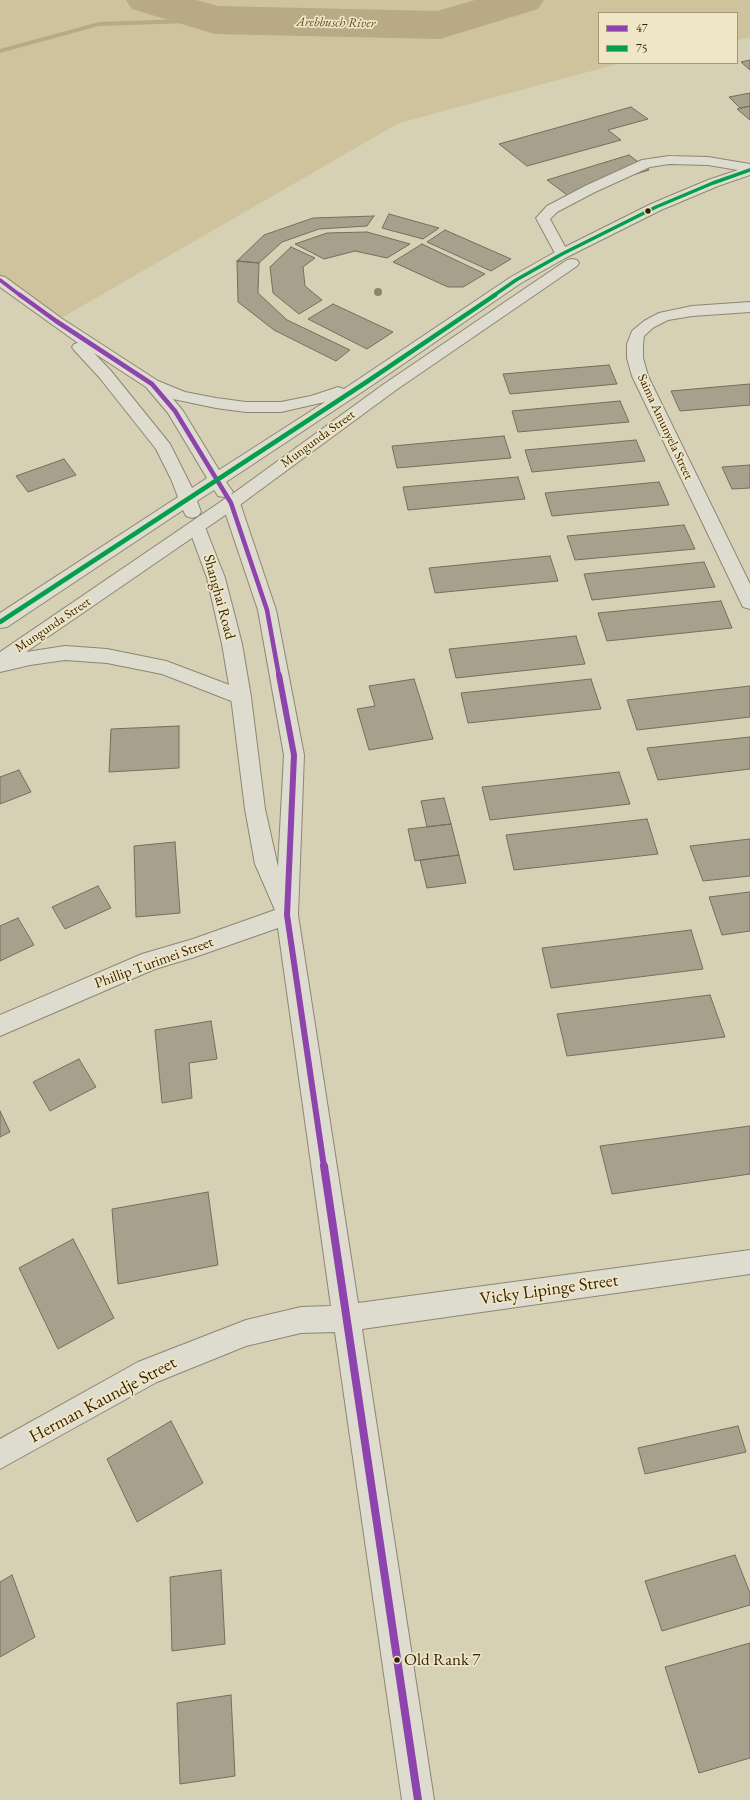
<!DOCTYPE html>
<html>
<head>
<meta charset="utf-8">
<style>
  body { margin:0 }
  #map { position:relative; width:750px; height:1800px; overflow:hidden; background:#d6d0b4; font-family:"EB Garamond",serif }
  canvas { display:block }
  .legend { position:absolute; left:598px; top:12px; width:140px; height:52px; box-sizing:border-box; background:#eee6c4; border:1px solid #a49678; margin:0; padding:5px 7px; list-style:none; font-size:12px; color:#361f06 }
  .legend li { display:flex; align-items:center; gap:8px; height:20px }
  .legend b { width:20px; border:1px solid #a49678 }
</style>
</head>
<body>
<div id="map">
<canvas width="750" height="1800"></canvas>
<ul class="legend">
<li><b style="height:5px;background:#8e44ad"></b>47</li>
<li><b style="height:5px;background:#039f4d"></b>75</li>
</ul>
</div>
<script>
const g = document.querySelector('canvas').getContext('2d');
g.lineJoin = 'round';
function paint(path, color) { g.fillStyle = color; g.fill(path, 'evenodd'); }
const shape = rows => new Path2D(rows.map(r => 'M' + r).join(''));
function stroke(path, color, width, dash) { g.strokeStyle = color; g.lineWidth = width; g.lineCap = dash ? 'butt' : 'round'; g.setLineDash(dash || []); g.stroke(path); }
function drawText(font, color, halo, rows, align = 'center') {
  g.font = font + ' "EB Garamond",serif'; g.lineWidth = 3.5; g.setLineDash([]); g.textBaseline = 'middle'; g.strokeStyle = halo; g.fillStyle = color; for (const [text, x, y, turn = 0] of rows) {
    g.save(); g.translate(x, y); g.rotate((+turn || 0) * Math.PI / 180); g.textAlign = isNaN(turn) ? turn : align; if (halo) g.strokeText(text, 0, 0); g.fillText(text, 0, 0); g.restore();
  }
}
paint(shape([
  [0,0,148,0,215,20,440,25,522,0,750,0,750,38,737,40,737,13,599,13,599,63,621,63,399,123,56,321,0,280],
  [152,0,514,0,444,21,430,23,216,19]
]), '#cec39d');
paint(shape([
  [215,18,219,20,218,22,99,26,0,53,0,49,99,22,215,18]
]), '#b7aa84');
paint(shape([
  [126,0,196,0,218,6,437,11,475,0,544,0,538,9,440,39,215,34,132,9,126,0]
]), '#b7aa84');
const building = shape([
  [750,60,750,70,741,62,750,60],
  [750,93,750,106,740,108,729,97,750,93],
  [750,106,750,120,737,109,750,106],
  [631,107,648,119,608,130,621,140,527,166,499,144,631,107],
  [629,155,649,170,567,195,547,180,629,155],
  [389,214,439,228,423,239,382,228,389,214],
  [374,216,367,226,319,229,282,242,259,263,237,261,264,235,313,218,374,216],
  [445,230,511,259,491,271,427,242,445,230],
  [367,232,410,244,387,258,355,251,324,259,295,244,327,233,367,232],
  [422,244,485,274,463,287,448,287,393,262,422,244],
  [291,247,315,258,303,267,305,286,322,300,299,314,273,293,270,267,291,247],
  [237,261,259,263,258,293,287,320,350,350,336,361,274,330,238,302,237,261],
  [333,304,393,332,367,349,308,319,333,304],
  [609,365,617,384,510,394,503,374,609,365],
  [750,384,750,405,680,411,671,391,750,384],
  [620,401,629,422,518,432,512,411,620,401],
  [504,436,511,458,397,468,392,446,504,436],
  [636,440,645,461,532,472,525,450,636,440],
  [64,459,76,475,28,492,16,476,64,459],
  [750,465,750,488,732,489,722,467,750,465],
  [518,477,525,499,408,510,403,487,518,477],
  [659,482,669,505,552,516,545,493,659,482],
  [684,525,695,549,575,560,567,536,684,525],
  [550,556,558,581,435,593,429,568,550,556],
  [704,562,715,587,592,600,584,574,704,562],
  [721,601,732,628,607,641,598,613,721,601],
  [576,636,585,664,456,678,449,649,576,636],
  [414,679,433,739,369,750,357,709,375,706,369,686,414,679],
  [591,679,601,709,468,723,461,693,591,679],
  [750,686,750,717,637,730,627,700,750,686],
  [179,726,179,768,109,772,111,729,179,726],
  [750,737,750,769,658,780,647,748,750,737],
  [19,770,31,792,0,804,0,777,19,770],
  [619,772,630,804,490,820,482,787,619,772],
  [444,798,451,824,427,827,421,801,444,798],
  [647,819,658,854,514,870,506,835,647,819],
  [451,824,459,855,415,861,408,829,451,824],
  [750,839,750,876,703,881,690,846,750,839],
  [175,842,180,913,136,917,134,846,175,842],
  [459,855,466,883,427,888,420,860,459,855],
  [98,886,111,908,65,929,52,907,98,886],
  [750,892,750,931,722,935,709,897,750,892],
  [18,918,34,945,0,961,0,926,18,918],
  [691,930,703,969,551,988,542,948,691,930],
  [710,995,725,1037,567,1056,557,1014,710,995],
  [211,1021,217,1059,189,1063,192,1098,162,1103,155,1030,211,1021],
  [79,1059,96,1087,50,1111,33,1082,79,1059],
  [0,1111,10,1132,0,1137,0,1111],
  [750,1126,750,1174,612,1194,600,1146,750,1126],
  [208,1192,218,1265,118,1284,112,1209,208,1192],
  [73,1239,114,1318,58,1349,19,1268,73,1239],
  [171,1421,203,1483,137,1522,107,1459,171,1421],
  [738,1426,746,1452,645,1474,638,1448,738,1426],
  [735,1555,750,1593,750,1605,662,1631,645,1581,735,1555],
  [221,1570,225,1644,172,1651,170,1577,221,1570],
  [12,1575,35,1637,0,1657,0,1582,12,1575],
  [750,1643,750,1758,699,1773,665,1667,750,1643],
  [231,1695,235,1776,180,1784,177,1703,231,1695]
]);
paint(building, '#a6a08c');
stroke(building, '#756e5d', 1);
const service = shape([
  [669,156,708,157,750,164,750,172,708,165,669,164,650,167,595,192,557,212,550,219,569,254,567,257,562,258,557,257,536,218,547,206,585,186,642,160,669,156]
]);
const minor = shape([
  [750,302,750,312,692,316,668,320,654,327,644,336,643,344,643,358,648,376,750,584,750,609,743,607,741,603,632,376,627,358,627,344,632,331,644,321,659,313,692,306,750,302],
  [231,497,237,499,240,503,276,610,304,755,298,915,358,1303,750,1250,750,1274,362,1329,434,1800,402,1800,335,1332,301,1333,246,1346,157,1382,0,1469,0,1439,138,1362,246,1320,301,1307,331,1306,278,928,195,957,155,969,0,1036,0,1015,142,954,193,939,275,910,255,864,245,809,231,697,222,644,207,578,188,526,191,522,197,520,203,522,225,578,242,644,251,697,265,809,278,867,284,755,258,610,222,503,225,499,231,497]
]);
const tertiary = shape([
  [750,166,750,175,718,186,661,210,567,257,521,283,374,384,226,482,233,492,231,495,384,384,567,260,572,259,577,260,579,263,577,266,396,390,237,507,26,652,65,646,107,649,166,661,248,692,251,697,248,702,241,704,234,702,162,674,107,663,65,660,30,665,0,672,0,652,229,496,224,497,218,496,214,490,197,501,201,512,198,516,192,518,186,516,183,510,7,627,0,628,0,613,178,497,171,479,156,449,99,377,74,350,72,347,74,344,78,343,0,287,0,276,5,277,61,318,158,381,185,392,216,398,246,402,281,402,311,396,338,387,344,389,511,277,557,251,651,204,708,180,750,166],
  [94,353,146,387,168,413,207,478,192,488,170,444,111,371,94,353],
  [173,399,216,408,246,412,281,412,325,402,219,470,183,411,173,399]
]);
stroke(service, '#8d8674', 2);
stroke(minor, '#8d8674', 2);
stroke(tertiary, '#8d8674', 2);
paint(service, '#dedcce');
paint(minor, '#dedcce');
paint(tertiary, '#dedcce');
stroke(shape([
  [0,280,21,296]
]), '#8e44ad', 3.5);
stroke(shape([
  [20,295,56,321,152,384,175,411,231,503,267,610,279,676]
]), '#8e44ad', 4.5);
stroke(shape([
  [279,675,294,755,287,915,324,1167]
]), '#8e44ad', 6);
stroke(shape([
  [324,1166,418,1800]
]), '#8e44ad', 8);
stroke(shape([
  [493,296,516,280,562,254,656,207,713,183,750,170]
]), '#039f4d', 3.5);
stroke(shape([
  [0,622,368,381,495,295]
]), '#039f4d', 4.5);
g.fillStyle = '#928466';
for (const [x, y] of [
  [378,292]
]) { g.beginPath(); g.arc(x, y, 4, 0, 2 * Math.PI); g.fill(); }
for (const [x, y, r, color] of [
  [648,211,3.5,"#361f06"],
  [397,1660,3.5,"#361f06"]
]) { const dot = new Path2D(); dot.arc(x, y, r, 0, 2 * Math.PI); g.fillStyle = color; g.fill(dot); stroke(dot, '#eee6c4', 1.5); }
drawText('italic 13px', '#5f4a2b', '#eee6c4', [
  ["Arebbusch River",336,23,1]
]);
drawText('13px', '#361f06', '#eee6c4', [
  ["Saima Amunyela Street",665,427,65],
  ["Mungunda Street",318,439,-36],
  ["Mungunda Street",53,625,-34]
]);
drawText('15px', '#361f06', '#eee6c4', [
  ["Shanghai Road",219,597,75],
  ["Phillip Turimei Street",154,963,-20]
]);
drawText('17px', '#361f06', '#eee6c4', [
  ["Old Rank 7",404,1660]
], 'left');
drawText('18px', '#361f06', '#eee6c4', [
  ["Vicky Lipinge Street",549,1290,-8],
  ["Herman Kaundje Street",103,1400,-28]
]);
</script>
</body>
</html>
